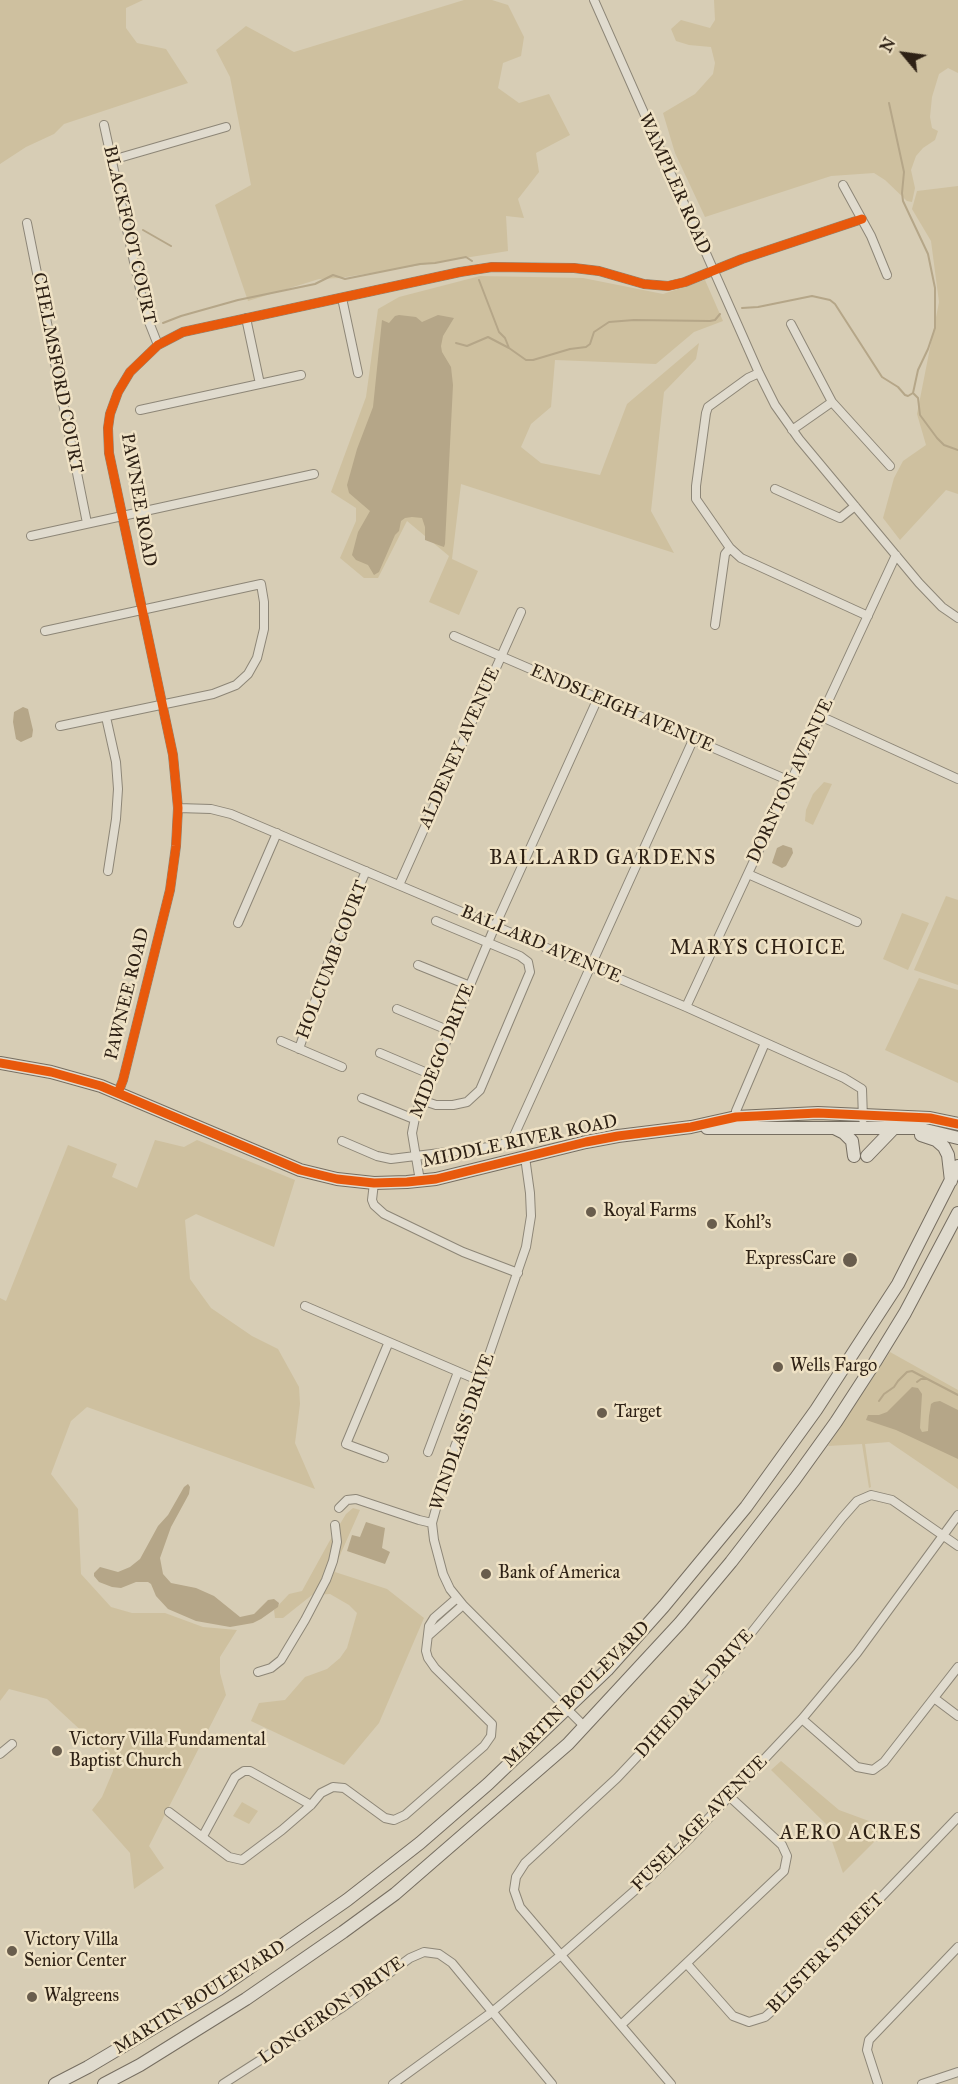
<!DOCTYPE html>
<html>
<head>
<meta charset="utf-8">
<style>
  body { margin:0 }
  #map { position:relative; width:958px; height:2084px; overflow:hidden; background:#d7cdb5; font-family:"IM FELL Great Primer",serif }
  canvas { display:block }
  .north { position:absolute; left:874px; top:24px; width:60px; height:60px; -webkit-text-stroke:4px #efe2c5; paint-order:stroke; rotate:299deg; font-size:16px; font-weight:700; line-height:24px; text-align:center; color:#2e2115 }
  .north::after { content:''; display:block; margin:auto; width:21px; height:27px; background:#2e2115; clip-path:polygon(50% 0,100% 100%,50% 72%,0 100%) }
</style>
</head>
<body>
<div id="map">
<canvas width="958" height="2084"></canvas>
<div class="north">N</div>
</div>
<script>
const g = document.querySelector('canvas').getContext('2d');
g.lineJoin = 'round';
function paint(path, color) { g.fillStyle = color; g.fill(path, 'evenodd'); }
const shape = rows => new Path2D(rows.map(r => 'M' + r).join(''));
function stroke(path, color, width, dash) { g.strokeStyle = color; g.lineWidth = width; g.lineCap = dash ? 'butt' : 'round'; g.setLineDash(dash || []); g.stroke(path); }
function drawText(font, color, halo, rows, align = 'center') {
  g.font = font + ' "IM FELL Great Primer",serif'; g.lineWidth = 5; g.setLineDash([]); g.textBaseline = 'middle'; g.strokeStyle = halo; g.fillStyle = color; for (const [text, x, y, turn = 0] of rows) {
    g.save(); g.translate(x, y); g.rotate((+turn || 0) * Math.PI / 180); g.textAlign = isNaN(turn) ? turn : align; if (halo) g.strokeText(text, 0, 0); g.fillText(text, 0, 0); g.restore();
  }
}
paint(shape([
  [0,0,143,0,126,8,126,28,137,43,166,49,188,83,64,124,54,134,26,147,0,164],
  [464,0,492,0,508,5,524,37,521,56,503,63,498,88,519,103,549,94,570,135,536,153,539,172,518,199,524,218,506,216,508,251,340,278,319,279,248,301,215,205,251,185,230,77,216,50,246,26,294,52],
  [714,0,958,0,958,73,948,68,939,74,932,97,930,117,932,128,938,131,935,140,923,148,916,156,911,170,915,188,912,202,907,201,885,180,874,173,831,176,705,217,675,153,663,113,695,94,713,74,715,63,711,47,689,45,676,41,671,29,681,20,710,28,715,20],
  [958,186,958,494,946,490,900,540,883,518,894,478,903,461,926,445,917,414,939,302,931,241,912,209,917,191],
  [480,276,583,278,663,294,705,280,723,321,694,332,656,364,555,360,551,407,531,424,521,447,541,463,600,475,627,404,699,343,696,359,664,392,651,511,674,553,461,484,452,559,478,571,459,615,429,602,449,556,407,521,378,578,364,578,340,558,356,521,356,508,331,492,366,397,378,309,399,297],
  [824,782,832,784,813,825,805,821,806,810,813,794],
  [946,896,958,900,958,985,914,970],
  [902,913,929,923,908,970,883,959],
  [919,978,958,990,958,1083,885,1050],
  [155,1140,184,1147,197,1140,295,1180,274,1247,196,1214,185,1220,190,1279,211,1308,252,1336,278,1349,299,1387,300,1404,295,1443,315,1489,87,1407,71,1421,51,1474,78,1509,81,1574,111,1607,132,1613,165,1613,203,1627,237,1630,220,1657,220,1673,226,1695,149,1846,164,1868,134,1889,130,1853,92,1810,102,1797,113,1771,114,1761,47,1699,9,1689,0,1701,0,1298,6,1301,68,1145,117,1164,112,1177,137,1188],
  [890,1352,958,1390,958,1489,889,1442,865,1444,871,1487,869,1488,862,1444,828,1446],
  [353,1508,360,1510,337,1562,335,1572,387,1589,424,1618,379,1723,344,1765,251,1721,259,1703,285,1700,305,1677,327,1669,340,1658,347,1648,357,1613,349,1605,330,1594,312,1595,283,1618,275,1618,274,1610,289,1594,302,1591,329,1542,346,1514],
  [781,1761,839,1810,888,1828,843,1873,826,1824,771,1770],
  [242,1802,258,1811,249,1824,233,1816]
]), '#cec09f');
paint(shape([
  [399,315,416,317,422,322,438,315,454,318,443,336,441,346,442,352,451,367,453,385,445,544,444,547,441,546,425,540,425,527,422,518,412,517,405,518,401,521,399,531,395,535,379,572,374,575,368,565,356,560,352,555,358,532,370,511,349,493,347,485,357,449,373,407,382,320,389,323,395,316],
  [23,707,28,709,33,730,32,737,21,742,16,739,13,722,14,712],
  [783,845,792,848,793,853,786,866,782,868,772,863,777,848],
  [912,1387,918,1388,922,1394,920,1428,922,1432,928,1431,929,1416,931,1404,934,1402,940,1401,958,1410,958,1459,896,1430,866,1420,868,1415,879,1415,887,1412],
  [188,1484,190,1487,189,1494,171,1527,160,1558,163,1574,171,1583,196,1588,214,1596,240,1617,254,1614,268,1600,274,1599,279,1603,278,1607,261,1619,253,1623,230,1627,196,1621,168,1609,156,1596,151,1584,148,1582,136,1582,121,1588,112,1587,99,1582,94,1576,94,1573,100,1567,118,1572,130,1567,140,1559,158,1526,168,1515,184,1487],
  [366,1522,385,1528,382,1548,390,1552,385,1564,347,1551,352,1535,360,1537]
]), '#b5a688');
stroke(shape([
  [889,103,904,172,902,193,903,201,928,254,935,288,935,328,928,349,918,370,913,393,918,398,920,415,937,438,944,445,958,450],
  [143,230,171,246],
  [479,280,499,332,505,338,509,348],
  [742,308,758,307,812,296,830,300,835,304,882,377,898,387,905,395,908,396,913,393],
  [163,323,181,316,238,300,315,284,333,275,345,279,420,264,435,263,466,257,472,261],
  [456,343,467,346,488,337,509,348,526,360,533,360,570,349,586,347,590,344,594,332,609,322,634,320,710,321,715,320,720,314],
  [917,1382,921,1379,926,1379],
  [879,1401,884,1394,894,1387,898,1381,907,1372,912,1371,958,1395]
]), '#b5a688', 2);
const street = shape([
  [594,0,759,373,775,405,799,439,919,583,942,607,958,618],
  [104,125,145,312,158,345],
  [112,160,226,127],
  [843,185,871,236,887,275],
  [27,223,87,523],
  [342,298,358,373],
  [246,318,260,384],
  [791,324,832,402,890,466],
  [759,373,748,378,708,407,706,413,696,486,696,499,730,548,741,558,868,616],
  [140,410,301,375],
  [792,430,832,402],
  [775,489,840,518,855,506],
  [31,536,314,474],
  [715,625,725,554,730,548],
  [45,631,261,584,264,602,264,629,257,658,248,674,236,685,213,694,60,726],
  [454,636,790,781],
  [820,716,958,779],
  [106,717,116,762,118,789,116,819,108,871],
  [178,808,211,809,231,814,686,1007,844,1078,862,1089,863,1119],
  [748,874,857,922],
  [399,885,521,612],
  [238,923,277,833],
  [418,965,470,986],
  [686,1007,896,555],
  [397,1009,450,1031],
  [281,1041,342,1067],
  [299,1049,334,945,366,871],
  [380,1053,432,1075],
  [118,1093,123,1080,170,890,176,846,178,808,173,755,109,453,108,428,110,414,118,392,130,372,158,345,183,332,460,272,492,267,574,268,599,271,644,284,668,286,685,282,742,259,862,219],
  [362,1098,414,1119],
  [421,1100,436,1105,453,1105,467,1102,480,1090,530,972,528,962,520,956,436,921],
  [736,1117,736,1111,765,1043],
  [342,1141,377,1156,391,1159,489,1147,503,1144,513,1138,693,740],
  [525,1157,530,1193,531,1216,526,1247,480,1381,448,1465,432,1523,434,1540,443,1574,450,1589,463,1605,584,1726],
  [420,1181,412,1133,416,1113,495,926,598,698],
  [374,1183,372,1200,374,1205,384,1214,463,1252,518,1273],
  [305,1306,480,1381],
  [428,1452,458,1372],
  [384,1458,346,1444,388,1344],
  [339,1508,347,1500,356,1499,419,1520,432,1523],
  [428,1636,463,1605],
  [258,1672,271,1668,281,1660,305,1620,326,1580,333,1561,337,1542,335,1525],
  [934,1698,958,1716],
  [802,1719,857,1767,873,1770,884,1762,958,1667],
  [0,1754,12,1744],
  [169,1812,229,1857,242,1860,282,1830,311,1805,321,1793,333,1787,344,1788,385,1818,394,1820,405,1815,484,1746,491,1736,492,1724,489,1721,435,1668,428,1658,426,1651,429,1626,434,1618,457,1598],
  [203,1836,235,1777,244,1771,250,1771,311,1805],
  [687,1964,733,2016,749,2022,765,2017,773,2010,958,1817],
  [621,2025,784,1871,787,1856,782,1845,730,1797],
  [223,2084,343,2007,410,1958,424,1952,439,1954,452,1963,552,2084],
  [393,2084,492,2012,561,1955,649,1878,689,1839,802,1719,857,1653,958,1515],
  [671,2084,520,1907,514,1890,516,1877,525,1863,617,1778,719,1670,748,1637,842,1518,857,1501,871,1495,892,1500,958,1546],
  [878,2084,867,2050,869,2040,958,1947],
  [922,2084,958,2072]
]);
const secondary = shape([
  [0,1063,51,1072,101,1086,300,1170,337,1179,374,1183,407,1182,436,1179,586,1142,618,1136,691,1127,736,1117,818,1113,930,1118,958,1124],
  [707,1128,917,1128,958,1138],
  [836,1129,844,1133,852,1141,854,1156],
  [921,1135,936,1140,944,1147,948,1155,951,1181],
  [867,1156,894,1128],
  [55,2084,88,2067,219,1989,347,1900,420,1843,488,1784,607,1670,664,1606,746,1507,816,1410,898,1284,958,1166],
  [104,2084,140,2065,246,1999,343,1932,395,1894,568,1744,680,1623,731,1562,795,1479,836,1422,875,1362,905,1313,958,1213]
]);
stroke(street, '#8d8677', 10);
stroke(secondary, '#766e61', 14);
stroke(street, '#e0dbce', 8);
stroke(secondary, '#e0dbce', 12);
stroke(shape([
  [0,1063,51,1072,101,1086,300,1170,337,1179,374,1183,407,1182,436,1179,586,1142,618,1136,691,1127,736,1117,818,1113,930,1118,958,1124],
  [118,1093,123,1080,170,890,176,846,178,808,173,755,109,453,108,428,110,414,118,392,130,372,158,345,183,332,460,272,492,267,574,268,599,271,644,284,668,286,685,282,742,259,862,219]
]), '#e8590c', 9);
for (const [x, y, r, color] of [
  [591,1212,6,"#695d4d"],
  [712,1224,6,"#695d4d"],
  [850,1260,8,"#695d4d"],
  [778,1367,6,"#695d4d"],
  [602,1413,6,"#695d4d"],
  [486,1574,6,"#695d4d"],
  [57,1751,6,"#695d4d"],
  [12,1951,6,"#695d4d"],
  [32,1997,6,"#695d4d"]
]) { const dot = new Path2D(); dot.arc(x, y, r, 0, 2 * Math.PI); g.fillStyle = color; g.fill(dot); stroke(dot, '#efe2c5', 2); }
drawText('18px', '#2e2115', '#efe2c5', [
  ["WAMPLER ROAD",674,184,66],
  ["BLACKFOOT COURT",129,235,77],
  ["CHELMSFORD COURT",57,373,79],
  ["PAWNEE ROAD",138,500,80],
  ["ENDSLEIGH AVENUE",622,709,23],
  ["ALDENEY AVENUE",460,748,-66],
  ["DORNTON AVENUE",791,781,-65],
  ["BALLARD AVENUE",541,945,23],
  ["HOLCUMB COURT",333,960,-69],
  ["PAWNEE ROAD",128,994,-76],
  ["MIDEGO DRIVE",443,1051,-68],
  ["MIDDLE RIVER ROAD",520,1142,-12],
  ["WINDLASS DRIVE",463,1432,-71],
  ["DIHEDRAL DRIVE",695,1694,-48],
  ["MARTIN BOULEVARD",577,1695,-45],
  ["FUSELAGE AVENUE",700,1824,-45],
  ["BLISTER STREET",826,1954,-46],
  ["MARTIN BOULEVARD",200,1998,-32],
  ["LONGERON DRIVE",332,2011,-35]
]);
drawText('18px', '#2e2115', '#efe2c5', [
  ["Royal Farms",603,1212],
  ["Kohl's",724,1224],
  ["ExpressCare",836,1260,"right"],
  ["Wells Fargo",790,1367],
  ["Target",614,1413],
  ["Bank of America",498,1574],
  ["Victory Villa Fundamental",69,1741],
  ["Baptist Church",69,1762],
  ["Victory Villa",24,1941],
  ["Senior Center",24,1962],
  ["Walgreens",44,1997]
], 'left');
g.letterSpacing = '1.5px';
drawText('20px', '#2e2115', '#efe2c5', [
  ["BALLARD GARDENS",603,859],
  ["MARYS CHOICE",758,949],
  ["AERO ACRES",851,1834]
]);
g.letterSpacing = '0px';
</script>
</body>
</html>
